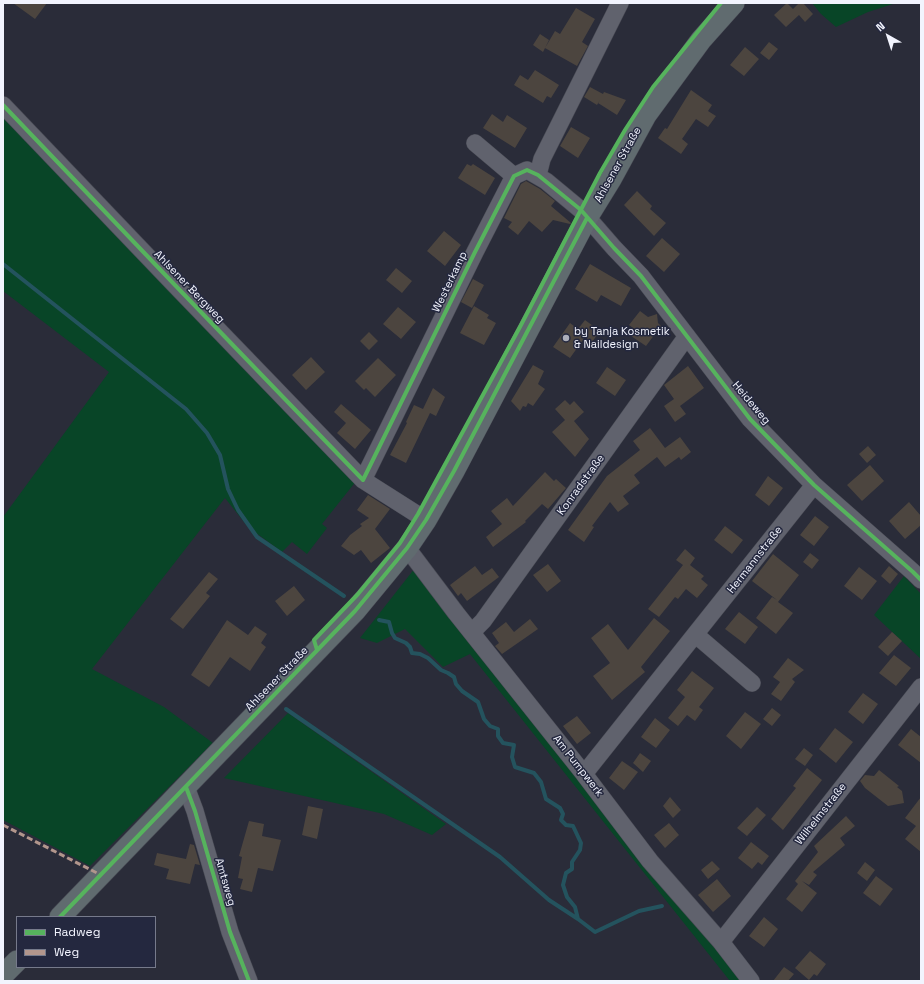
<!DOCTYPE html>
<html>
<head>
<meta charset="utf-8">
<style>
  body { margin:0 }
  #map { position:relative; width:924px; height:984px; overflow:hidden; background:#2a2c39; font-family:"Space Grotesk",sans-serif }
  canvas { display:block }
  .frame { position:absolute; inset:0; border:4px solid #f2f4fe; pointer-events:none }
  .legend { position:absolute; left:16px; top:916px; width:140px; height:52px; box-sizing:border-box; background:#24283f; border:1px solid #767a8b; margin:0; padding:5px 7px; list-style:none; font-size:12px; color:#f2f4fe }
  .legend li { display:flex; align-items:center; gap:8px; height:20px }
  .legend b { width:20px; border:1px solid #767a8b }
  .north { position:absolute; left:868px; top:16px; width:40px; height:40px; -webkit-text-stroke:3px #24283f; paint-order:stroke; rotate:321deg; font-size:11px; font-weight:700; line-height:16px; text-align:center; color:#f2f4fe }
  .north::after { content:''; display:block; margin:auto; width:14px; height:18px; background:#f2f4fe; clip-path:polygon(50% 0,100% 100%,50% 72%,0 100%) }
</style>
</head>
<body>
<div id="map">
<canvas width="924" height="984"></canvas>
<div class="frame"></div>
<ul class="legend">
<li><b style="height:5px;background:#56b35d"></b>Radweg</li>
<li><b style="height:5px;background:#b2968c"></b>Weg</li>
</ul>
<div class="north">N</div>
</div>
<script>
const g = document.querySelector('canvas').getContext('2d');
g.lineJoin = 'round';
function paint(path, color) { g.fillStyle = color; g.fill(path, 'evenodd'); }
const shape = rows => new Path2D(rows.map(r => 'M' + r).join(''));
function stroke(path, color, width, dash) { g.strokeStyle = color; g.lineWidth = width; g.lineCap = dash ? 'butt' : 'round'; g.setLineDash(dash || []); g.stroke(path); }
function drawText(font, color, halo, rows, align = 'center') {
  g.font = font + ' "Space Grotesk",sans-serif'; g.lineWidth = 3; g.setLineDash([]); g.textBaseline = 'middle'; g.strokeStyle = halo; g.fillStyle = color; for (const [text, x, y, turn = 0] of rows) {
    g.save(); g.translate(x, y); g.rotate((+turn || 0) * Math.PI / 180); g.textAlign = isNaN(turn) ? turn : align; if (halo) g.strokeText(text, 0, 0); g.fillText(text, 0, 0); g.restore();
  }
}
paint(shape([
  [812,3,896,3,868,12,836,27,821,14],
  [3,111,357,480,322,524,327,528,307,554,292,542,282,552,248,527,225,498,92,669,164,707,213,743,90,866,3,820,3,517,109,372,3,291],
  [415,568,746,981,730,981,470,654,443,667,405,629,377,643,360,638],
  [904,576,921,594,921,659,874,615],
  [288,713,446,824,432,835,384,814,224,778]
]), '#084527');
stroke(shape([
  [3,264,186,409,207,433,220,455,228,489,238,510,257,537,344,596],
  [379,620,389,622,392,633,395,638,406,643,410,647,412,653,420,654,428,658,441,670,448,673,454,677,456,684,462,691,478,702,484,719,490,726,498,729,498,736,503,743,514,745,512,757,515,767,534,773,541,782,546,799,560,808,563,814,561,820,566,825,573,826,581,843,580,850,572,862,572,869,566,873,563,885,567,897,575,907,578,919,595,932,639,911,662,906],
  [286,709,500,857,549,900,578,919]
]), '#24535e', 4);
paint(shape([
  [13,3,47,3,35,19],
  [787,3,793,9,799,3,803,3,813,14,805,22,799,15,786,27,774,15],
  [576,8,595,19,582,42,588,46,577,66,545,48,555,31,560,34],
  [540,34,549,40,543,52,533,45],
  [769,42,778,49,769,60,760,53],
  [745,47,759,59,744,76,730,65],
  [535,70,559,85,551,98,547,96,543,103,514,85,520,75,528,80],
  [590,87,603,94,604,92,626,100,617,115,598,103,600,100,597,105,584,97],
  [691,90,712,105,708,111,716,116,708,127,696,119,682,139,688,144,681,154,658,138,665,128,667,129],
  [492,114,503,122,507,115,527,128,515,148,483,128],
  [571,127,590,138,578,158,560,146],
  [467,164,471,166,473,164,495,178,485,195,458,178],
  [526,181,540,189,555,201,551,206,571,223,570,224,553,220,542,232,529,221,518,235,508,227,512,222,504,218,521,184],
  [637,191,652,206,650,209,666,223,654,236,624,205],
  [444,231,461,245,445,266,427,251],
  [662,238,680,254,664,272,646,256],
  [590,264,631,288,621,306,601,295,597,302,575,289],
  [396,268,412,281,402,293,386,280],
  [473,279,484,285,472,308,461,302],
  [474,306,489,315,487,318,496,323,484,345,460,333],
  [398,307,416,322,401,339,383,324],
  [640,311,648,317,657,314,658,323,661,326,646,346,631,336,636,330,629,325],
  [585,320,600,331,592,342,585,337,570,358,553,347,570,323,578,329],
  [369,332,378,341,369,350,360,341],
  [311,357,325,372,306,390,292,375],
  [378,358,396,375,375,397,366,388,364,390,355,381],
  [533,365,544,371,538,384,545,389,533,406,528,403,526,407,523,406,520,411,511,401],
  [688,366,704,388,680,406,686,414,675,422,664,406,674,399,664,385],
  [607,367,626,380,615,396,596,383],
  [433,388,445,397,436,416,430,413,406,463,390,455,407,423,406,422,414,405,423,409],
  [565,400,570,405,574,401,584,412,574,421,589,439,575,457,552,432,565,420,555,409],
  [341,404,371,430,355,449,337,433,346,423,334,412],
  [650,428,665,448,680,437,691,452,681,460,679,457,665,467,657,457,634,475,640,483,623,496,629,504,618,512,610,502,592,526,594,527,584,542,568,530,607,476,640,450,633,441],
  [868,446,876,455,867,463,859,454],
  [870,465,884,481,862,501,847,485],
  [545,472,554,481,556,479,566,488,548,509,542,504,525,521,526,522,493,547,486,537,502,524,491,511,507,498,513,506],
  [768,476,783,488,769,506,755,495],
  [368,495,390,509,375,529,390,548,371,563,361,550,354,555,341,546,350,535,362,526,360,524,369,518,357,510],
  [909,502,921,516,921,525,905,539,889,521],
  [815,516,829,527,814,546,800,535],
  [725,526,743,540,732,554,714,540],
  [685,549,695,558,690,565,704,576,701,579,708,585,697,598,686,589,678,599,675,597,659,617,648,609,683,565,676,560],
  [810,553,819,560,812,569,803,562],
  [773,554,799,575,778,602,793,613,776,634,756,618,772,597,777,600,752,581],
  [548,564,561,581,547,592,533,575],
  [475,566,482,575,492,568,499,577,467,601,461,593,458,596,450,585],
  [889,566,898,574,890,584,881,576],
  [859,567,877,581,862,600,844,586],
  [209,572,218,579,206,593,210,596,183,629,170,619],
  [294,586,305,600,287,616,275,601],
  [739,612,758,627,745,644,725,629],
  [654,618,670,631,641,667,645,672,612,700,593,676,610,663,591,638,608,624,628,650],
  [530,619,538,629,502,654,495,646,499,643,492,633,506,622,514,632],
  [227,620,248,635,255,626,267,634,261,643,266,647,250,671,230,657,209,687,191,675],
  [892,632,902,641,888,656,878,647],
  [894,655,911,668,896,686,879,673],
  [788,658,804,670,792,679,795,682,781,701,771,694,780,682,773,677],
  [692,671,714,688,699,707,703,710,695,721,687,715,678,726,668,718,685,697,677,690],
  [863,693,878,704,863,724,848,712],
  [772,708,781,715,772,726,763,719],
  [745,712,761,724,741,749,726,736],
  [577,716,591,733,577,744,563,726],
  [655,718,670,730,656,748,641,737],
  [835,728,853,742,836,763,819,749],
  [911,729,921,737,921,763,898,745],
  [804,748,813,755,805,766,795,759],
  [640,753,651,761,643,772,633,763],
  [622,761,638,772,624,790,609,778],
  [807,768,822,780,783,830,771,819,796,788,793,786],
  [879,770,899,786,897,787,902,791,904,803,888,806,865,788,860,781,865,775,874,776],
  [670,797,681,810,673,818,663,806],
  [921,797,921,852,905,839,916,826,905,818],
  [308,806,323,809,317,839,302,835],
  [757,807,766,815,747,836,737,828],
  [846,816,855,826,840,838,845,845,813,872,817,875,809,885,802,881,817,893,802,912,786,899,798,884,795,881,818,852,814,846],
  [249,821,264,824,262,836,281,840,273,871,258,868,252,892,240,889,243,879,238,878,242,857,239,856],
  [669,823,679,835,665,848,654,835],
  [751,842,769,856,762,865,758,862,752,869,738,858],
  [190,844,194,845,200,865,195,864,190,884,166,879,169,869,154,865,157,853,186,859],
  [712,861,720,869,708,879,701,870],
  [865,862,875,870,867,881,857,873],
  [876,876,893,889,880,906,863,893],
  [717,879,731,896,713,912,698,895],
  [764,917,778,929,764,947,749,936],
  [810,951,826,964,817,976,814,974,809,980,795,968],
  [784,967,794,974,788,981,773,981]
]), '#4c453f');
const minor = shape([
  [3,105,173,283,363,480,426,520],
  [475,143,514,176],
  [538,175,542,159,620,3],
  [363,480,475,252,514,176,527,170,546,181,581,210,614,248,641,276,750,419,814,485,913,572,921,580],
  [407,548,456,613,584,774,650,861,721,942,751,981],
  [472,632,483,621,687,336],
  [696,635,752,683],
  [584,774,814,485],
  [186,787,195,811,230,932,249,981],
  [721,942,921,687]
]);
const major = shape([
  [60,917,355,611,407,548,426,520,454,471,587,218,611,179,646,115,701,40,734,3],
  [3,975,17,961]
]);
stroke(minor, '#484a54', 18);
stroke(major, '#484a54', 22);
stroke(minor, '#60626d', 17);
stroke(major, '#606b6f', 21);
stroke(shape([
  [3,825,101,875]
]), '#b2968c', 3, [6, 3]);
stroke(shape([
  [3,105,173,283,363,480,475,252,514,176,527,170,538,175,581,210,614,248,641,276,750,419,814,485,913,572,921,580],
  [317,650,314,640,358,594,400,543,418,514,521,325,600,173,625,130,653,87,721,3],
  [186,787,195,811,230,932,249,981],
  [60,917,355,611,407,548,426,520,454,471,587,218]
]), '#56b35d', 4);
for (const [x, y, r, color] of [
  [566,338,4,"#acaeb9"]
]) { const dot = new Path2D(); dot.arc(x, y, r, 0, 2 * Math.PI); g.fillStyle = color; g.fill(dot); stroke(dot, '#24283f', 1.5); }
drawText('11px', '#f2f4fe', '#24283f', [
  ["Ahlsener Straße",618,165,-61],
  ["Westerkamp",450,282,-64],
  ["Ahlsener Bergweg",189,287,46],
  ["Heideweg",751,403,50],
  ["Konradstraße",581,485,-54],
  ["Hermannstraße",755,560,-52],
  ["Ahlsener Straße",277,679,-46],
  ["Am Pumpwerk",578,766,52],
  ["Wilhelmstraße",821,814,-52],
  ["Amtsweg",225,882,74]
]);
drawText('11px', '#f2f4fe', '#24283f', [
  ["by Tanja Kosmetik",574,332],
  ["& Naildesign",574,345]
], 'left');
</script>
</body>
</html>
